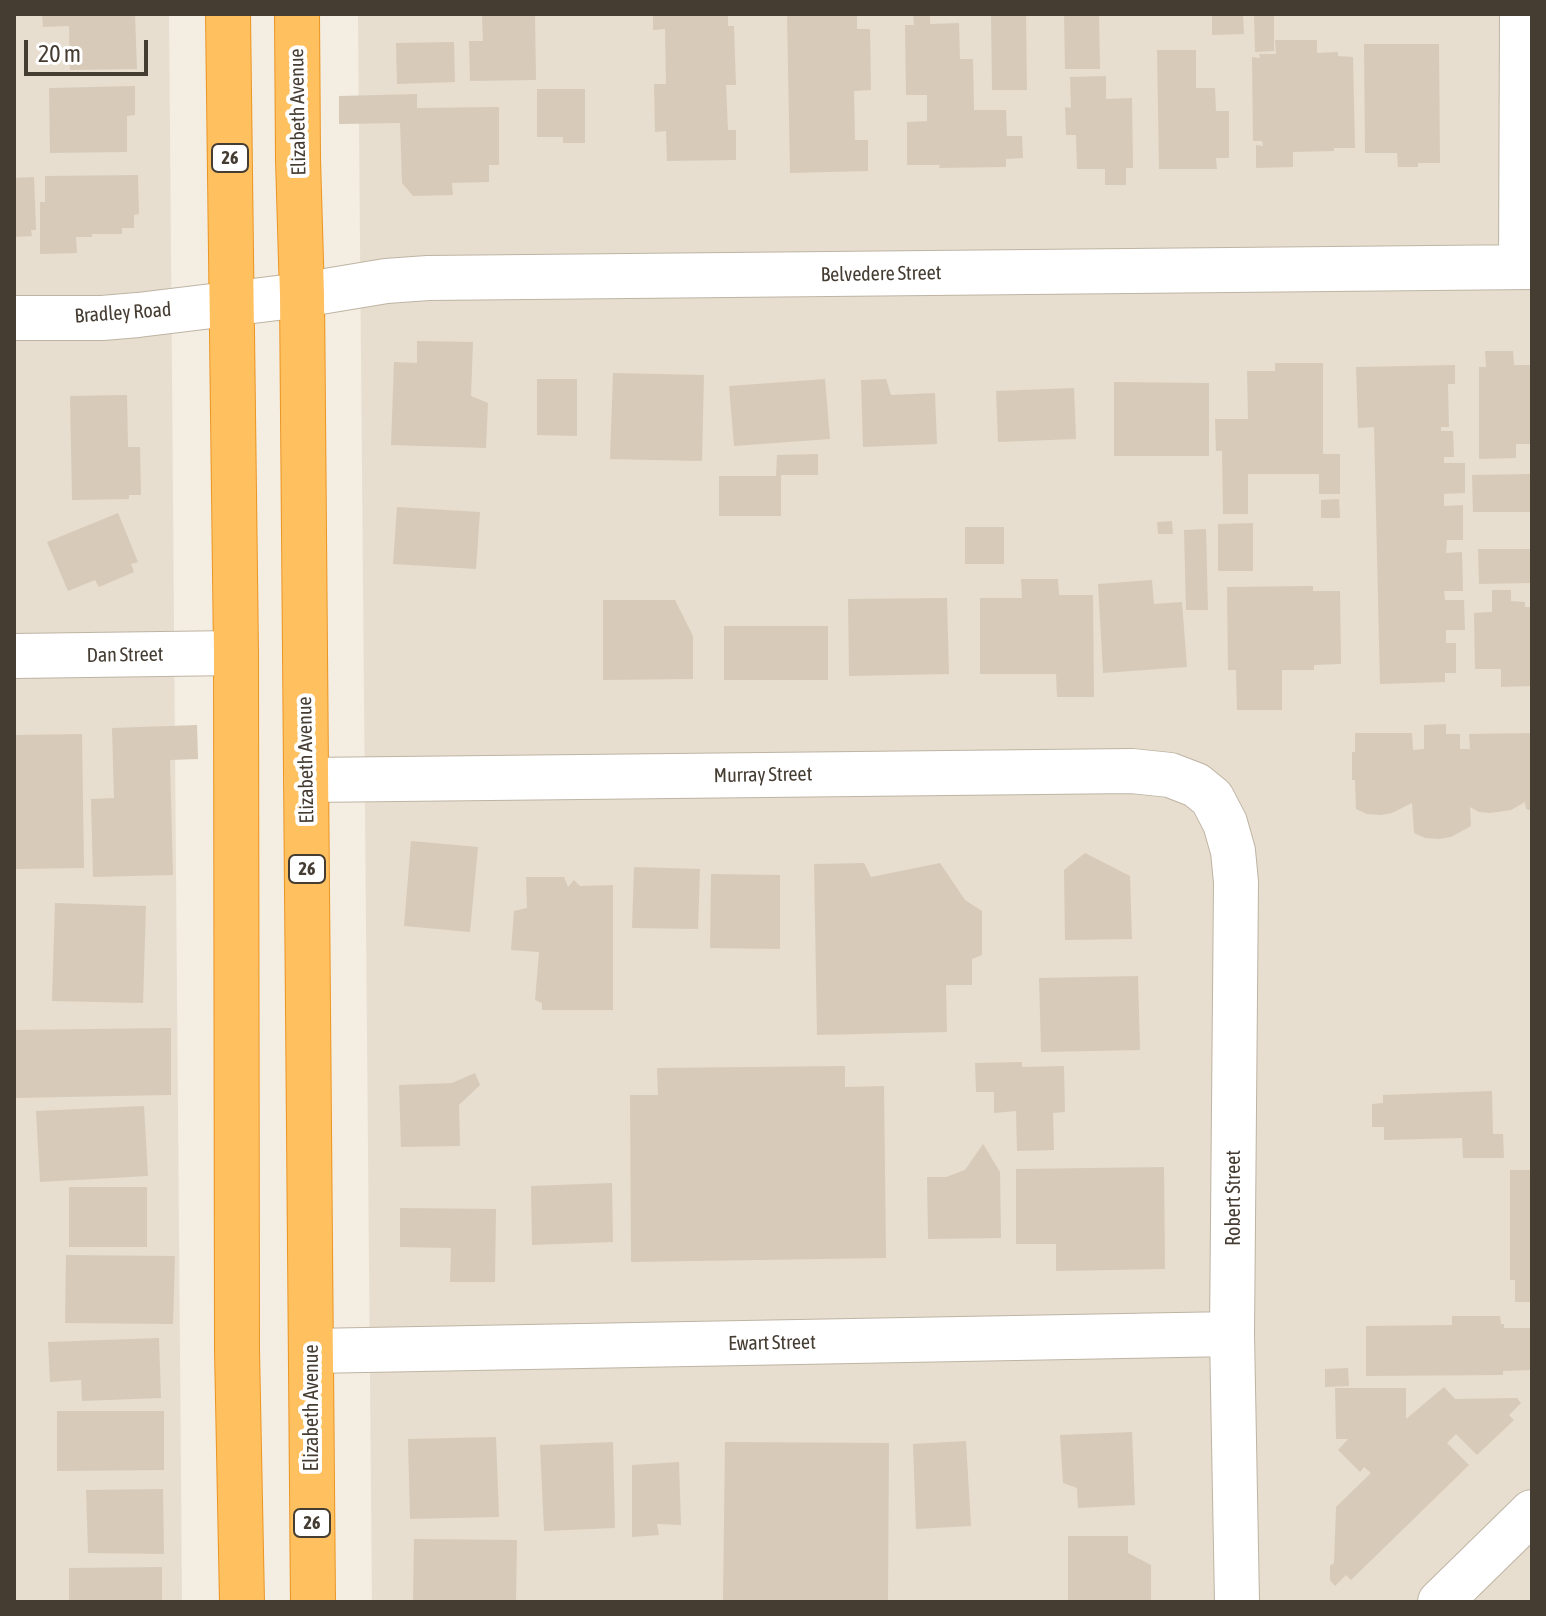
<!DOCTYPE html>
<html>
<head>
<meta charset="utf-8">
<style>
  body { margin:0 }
  #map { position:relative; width:1546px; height:1616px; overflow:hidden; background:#f3ede2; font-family:"Asap Condensed",sans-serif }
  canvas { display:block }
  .frame { position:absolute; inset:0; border:16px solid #453c32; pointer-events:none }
  .scale { position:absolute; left:24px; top:40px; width:124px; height:36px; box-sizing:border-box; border:4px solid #453c32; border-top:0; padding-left:10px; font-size:24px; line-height:28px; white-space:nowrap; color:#453c32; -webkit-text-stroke:6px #fff; paint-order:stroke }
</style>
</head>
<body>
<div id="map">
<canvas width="1546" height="1616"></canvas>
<div class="frame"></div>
<div class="scale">20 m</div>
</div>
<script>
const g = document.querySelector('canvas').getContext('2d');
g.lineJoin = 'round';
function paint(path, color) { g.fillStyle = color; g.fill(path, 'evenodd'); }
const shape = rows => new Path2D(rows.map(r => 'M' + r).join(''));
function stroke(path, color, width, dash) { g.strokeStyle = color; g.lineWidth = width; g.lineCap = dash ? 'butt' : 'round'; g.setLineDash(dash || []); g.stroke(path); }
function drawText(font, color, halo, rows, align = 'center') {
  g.font = font + ' "Asap Condensed",sans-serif'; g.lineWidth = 8; g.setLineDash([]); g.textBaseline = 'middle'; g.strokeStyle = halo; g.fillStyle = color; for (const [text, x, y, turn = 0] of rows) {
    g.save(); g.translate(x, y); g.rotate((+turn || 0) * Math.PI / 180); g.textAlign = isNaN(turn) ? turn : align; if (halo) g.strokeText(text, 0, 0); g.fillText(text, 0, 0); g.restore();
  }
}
paint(shape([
  [14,14,169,14,182,1602,14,1602],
  [358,14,1532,14,1532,1602,372,1602]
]), '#e7decf');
paint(shape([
  [42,14,135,14,137,69,70,70,69,26,43,27],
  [482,14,535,14,536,80,470,81,469,41,483,41],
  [653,14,728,14,728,26,734,26,736,85,726,85,728,130,736,130,736,160,667,161,666,131,655,132,654,84,666,84,665,29,653,30],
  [787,14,857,14,857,29,870,29,871,90,854,91,855,140,868,140,868,171,790,173],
  [913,14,930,14,930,24,959,23,960,59,973,59,974,110,1006,110,1007,136,1022,136,1023,158,1006,159,1006,167,939,168,940,165,907,165,907,122,927,121,927,95,906,95,905,25,914,25],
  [991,14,1026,14,1027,90,992,90],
  [1064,14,1099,14,1100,69,1065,69],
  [1212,14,1243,14,1244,34,1212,35],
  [1254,14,1274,14,1274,51,1255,52],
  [1275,40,1317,40,1317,53,1338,52,1338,56,1353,57,1355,148,1334,148,1334,151,1293,152,1293,167,1256,168,1256,145,1263,146,1262,141,1253,141,1252,57,1260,58,1259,54,1276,54],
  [454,42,455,82,397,84,396,43],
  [1364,44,1439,44,1440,163,1418,163,1418,167,1398,167,1397,153,1365,153],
  [1157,50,1196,50,1196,88,1215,88,1216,111,1229,111,1229,158,1216,158,1217,169,1159,169],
  [1106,76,1106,99,1132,98,1133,168,1126,168,1126,185,1105,185,1105,169,1077,169,1076,135,1066,135,1065,107,1071,108,1070,77],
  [135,86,135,115,127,116,127,152,50,153,49,88],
  [537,89,585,89,585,143,563,143,563,137,537,137],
  [417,94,417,108,499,107,499,165,489,165,489,182,452,183,453,195,413,196,402,183,400,123,339,124,339,96],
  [138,175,139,214,134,215,134,228,122,228,122,234,92,234,92,237,76,237,77,253,40,254,40,202,45,202,45,176],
  [34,177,36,230,31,230,32,236,14,237,14,178],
  [417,341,473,342,471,396,488,403,486,448,391,445,394,362,417,363],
  [1485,351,1513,351,1514,365,1532,365,1532,444,1516,444,1516,458,1479,459,1479,367,1486,367],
  [1275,363,1323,363,1323,454,1340,454,1340,494,1319,494,1319,474,1248,474,1248,514,1223,514,1222,451,1216,451,1215,419,1248,419,1247,371,1275,371],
  [1455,365,1455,384,1448,384,1449,427,1441,427,1441,431,1453,431,1454,457,1444,457,1444,463,1465,463,1465,493,1444,494,1444,506,1463,505,1463,540,1447,540,1446,553,1462,552,1463,591,1444,591,1445,600,1464,600,1465,630,1446,630,1446,643,1456,643,1456,673,1445,673,1445,682,1380,684,1374,427,1358,428,1356,367],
  [613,373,704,375,702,461,610,459],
  [537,379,577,379,577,436,537,435],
  [825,379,830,439,734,446,729,386],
  [886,379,891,395,935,393,937,444,863,447,861,380],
  [1114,382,1209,383,1209,456,1114,456],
  [1074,388,1076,439,998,442,996,391],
  [127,395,128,447,140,447,141,495,129,495,129,499,72,500,70,396],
  [818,454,818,475,781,475,781,516,719,516,719,476,776,476,777,455],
  [1532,474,1532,512,1473,512,1472,475],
  [1339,499,1340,518,1321,518,1321,500],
  [397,507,480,512,476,569,393,564],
  [118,513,138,562,131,564,134,572,99,587,95,580,68,591,47,542],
  [1172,521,1173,534,1158,534,1157,522],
  [1253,523,1253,571,1218,571,1218,524],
  [965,527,1004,527,1004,564,965,564],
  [1206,529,1208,610,1186,610,1184,530],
  [1478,549,1532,549,1532,583,1479,584],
  [1021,579,1058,579,1059,595,1093,595,1094,697,1057,697,1056,674,980,674,980,598,1022,598],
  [1152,580,1154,604,1182,602,1187,667,1103,673,1098,584],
  [1313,586,1313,591,1340,591,1341,664,1314,665,1314,670,1282,670,1282,710,1237,710,1236,670,1228,670,1227,587],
  [1492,590,1511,590,1511,601,1525,602,1525,607,1532,607,1532,686,1501,687,1501,669,1475,669,1474,613,1492,612],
  [947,598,949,674,849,676,848,599],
  [603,600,675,600,693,636,693,679,603,680],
  [724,626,828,626,828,680,724,680],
  [1446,724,1446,734,1460,734,1460,749,1470,749,1469,734,1532,733,1532,811,1526,809,1525,802,1511,810,1490,813,1479,812,1470,807,1471,826,1451,837,1439,839,1425,838,1414,833,1412,803,1392,813,1381,815,1367,814,1356,809,1355,780,1352,780,1352,752,1355,752,1355,733,1412,733,1413,750,1424,749,1424,725],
  [197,725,198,759,170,760,173,875,93,877,91,799,114,798,112,728],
  [82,734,84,868,14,869,14,735],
  [411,841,478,847,470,932,404,926],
  [1085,853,1130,876,1132,939,1065,940,1064,870],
  [864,863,871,877,940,863,965,900,982,911,982,955,972,959,972,985,946,985,947,1032,817,1035,814,864],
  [634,867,700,869,698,929,632,928],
  [711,874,780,875,780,949,710,948],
  [526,877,564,877,568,887,574,880,580,886,613,885,613,1010,542,1010,542,1003,535,1000,539,952,511,950,514,911,527,908],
  [55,903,146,906,143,1003,52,1001],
  [1138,976,1140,1050,1041,1052,1039,978],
  [171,1028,171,1095,14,1098,14,1030],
  [1022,1062,1022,1067,1064,1066,1065,1112,1053,1113,1054,1150,1017,1151,1016,1111,994,1113,994,1092,976,1092,975,1063],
  [845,1066,845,1087,884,1086,886,1258,631,1262,630,1095,658,1095,657,1068],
  [475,1073,480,1085,459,1105,460,1146,401,1147,399,1085,452,1083],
  [1492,1091,1493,1134,1503,1134,1504,1158,1463,1158,1462,1138,1384,1140,1384,1127,1372,1127,1372,1104,1383,1103,1383,1095],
  [144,1106,148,1176,40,1182,36,1111],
  [983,1144,1000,1172,1001,1238,928,1239,927,1177,946,1177,965,1170],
  [1164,1167,1165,1269,1056,1271,1056,1244,1016,1244,1016,1169],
  [1510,1170,1532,1170,1532,1302,1515,1302,1515,1280,1510,1280],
  [612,1183,613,1242,532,1245,531,1186],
  [69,1187,147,1187,147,1247,69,1247],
  [400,1208,496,1209,495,1282,450,1282,451,1248,400,1247],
  [66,1255,175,1256,173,1324,65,1323],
  [1452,1316,1500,1316,1501,1324,1504,1324,1504,1328,1531,1328,1531,1370,1503,1371,1503,1375,1366,1376,1366,1326,1452,1325],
  [159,1338,161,1398,82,1401,81,1380,50,1382,48,1342],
  [1348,1368,1349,1386,1325,1387,1325,1369],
  [1444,1387,1455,1399,1517,1398,1521,1403,1509,1415,1514,1420,1477,1455,1456,1434,1447,1443,1469,1465,1351,1580,1346,1575,1335,1586,1330,1580,1330,1566,1334,1563,1336,1507,1371,1473,1364,1467,1360,1472,1338,1450,1348,1439,1336,1439,1335,1388,1406,1388,1406,1419],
  [57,1411,164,1411,164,1470,57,1471],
  [1132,1432,1135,1505,1078,1508,1077,1488,1063,1483,1060,1435],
  [496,1437,499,1517,410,1519,408,1439],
  [966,1441,971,1526,916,1529,913,1444],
  [613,1442,615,1528,544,1531,540,1445],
  [725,1442,889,1443,888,1602,723,1602],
  [679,1462,681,1525,657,1524,659,1535,632,1537,632,1465],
  [163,1489,164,1554,88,1553,86,1490],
  [1068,1536,1128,1536,1128,1553,1151,1565,1151,1602,1068,1602],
  [414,1539,517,1540,516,1602,413,1602],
  [162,1567,162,1602,69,1602,69,1568]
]), '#d8cab9');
const minor = shape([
  [1521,267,1522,14],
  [14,318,102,318,138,315,302,295,386,281,428,278,1532,267],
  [14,656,236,653],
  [306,780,1132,771,1170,775,1196,785,1212,798,1225,823,1233,851,1236,882,1232,1334,1237,1602],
  [311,1351,1232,1334],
  [1440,1602,1532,1512]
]);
const highway = shape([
  [228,14,236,653,237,1350,242,1602],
  [297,14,298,159,302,295,313,1602]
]);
stroke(minor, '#bfb4a4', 46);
stroke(highway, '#ec9522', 46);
stroke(minor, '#fff', 44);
stroke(highway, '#ffc060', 44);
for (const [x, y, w] of [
  [230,158,36],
  [307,869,36],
  [312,1523,36]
]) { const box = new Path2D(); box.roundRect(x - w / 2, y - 14, w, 28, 6); g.fillStyle = '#fff'; g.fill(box); stroke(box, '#453c32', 2); }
drawText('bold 18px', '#453c32', null, [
  ["26",230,158],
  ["26",307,869],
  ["26",312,1523]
]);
drawText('20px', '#453c32', '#fff', [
  ["Elizabeth Avenue",298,112,-91],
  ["Belvedere Street",881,274,-1],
  ["Bradley Road",123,313,-4],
  ["Dan Street",125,655,-1],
  ["Elizabeth Avenue",306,760,-91],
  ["Murray Street",763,775,-1],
  ["Robert Street",1234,1198,-90],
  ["Ewart Street",772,1343,-1],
  ["Elizabeth Avenue",312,1408,-90]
]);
</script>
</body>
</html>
